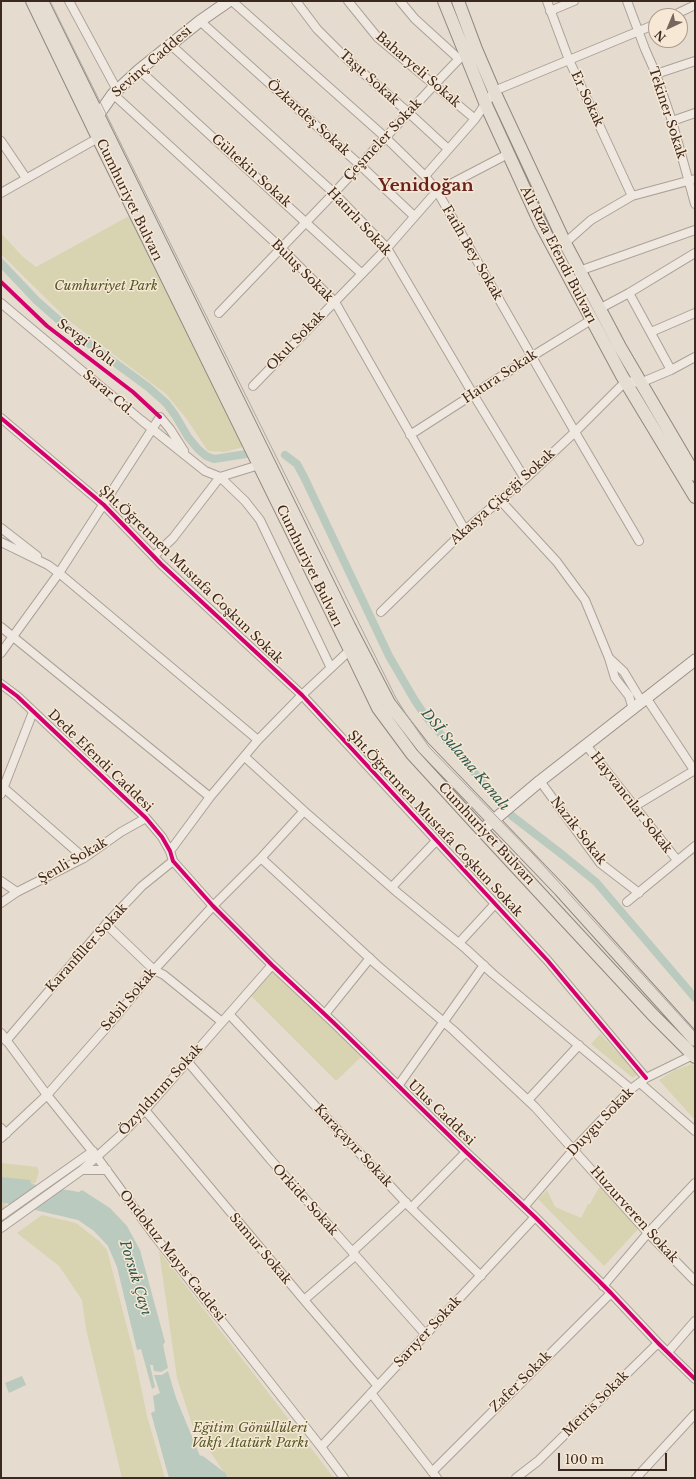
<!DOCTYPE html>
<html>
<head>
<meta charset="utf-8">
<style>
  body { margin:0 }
  #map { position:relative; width:696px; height:1479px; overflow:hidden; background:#e5dccf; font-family:"Libre Baskerville",serif }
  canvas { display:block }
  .frame { position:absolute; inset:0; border:2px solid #3b281f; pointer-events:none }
  .north { position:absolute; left:648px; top:8px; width:40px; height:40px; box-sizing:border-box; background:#f7e8d5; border:1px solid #ac9b8c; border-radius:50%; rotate:224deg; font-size:11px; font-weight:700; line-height:16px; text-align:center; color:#3b281f }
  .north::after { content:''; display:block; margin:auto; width:14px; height:18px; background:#76675d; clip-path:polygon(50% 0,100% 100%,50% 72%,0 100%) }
  .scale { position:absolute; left:558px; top:1453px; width:109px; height:18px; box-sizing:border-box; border:2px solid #3b281f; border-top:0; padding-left:5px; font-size:12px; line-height:14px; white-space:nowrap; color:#3b281f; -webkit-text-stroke:3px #f7e8d5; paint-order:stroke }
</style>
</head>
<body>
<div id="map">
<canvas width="696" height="1479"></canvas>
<div class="frame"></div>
<div class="north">N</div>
<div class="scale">100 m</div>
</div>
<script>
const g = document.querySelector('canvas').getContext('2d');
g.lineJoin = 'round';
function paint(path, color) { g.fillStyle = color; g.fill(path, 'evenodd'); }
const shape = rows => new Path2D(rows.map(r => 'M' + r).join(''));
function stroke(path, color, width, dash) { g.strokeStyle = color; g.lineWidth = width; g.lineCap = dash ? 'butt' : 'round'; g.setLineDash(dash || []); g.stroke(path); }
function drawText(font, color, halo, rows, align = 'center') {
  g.font = font + ' "Libre Baskerville",serif'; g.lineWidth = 3; g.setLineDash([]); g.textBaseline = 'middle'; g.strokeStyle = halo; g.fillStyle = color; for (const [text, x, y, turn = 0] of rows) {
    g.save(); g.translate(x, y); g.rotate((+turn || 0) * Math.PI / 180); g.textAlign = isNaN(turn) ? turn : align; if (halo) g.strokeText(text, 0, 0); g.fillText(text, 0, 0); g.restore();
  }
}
paint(shape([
  [129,216,243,447,225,452,208,451,186,418,166,394,68,320,1,254,1,233,21,255,36,267],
  [272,970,363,1055,336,1081,250,995],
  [600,1034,638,1074,633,1078,591,1044],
  [692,1064,695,1067,695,1120,659,1080,675,1070],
  [1,1163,37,1167,39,1171,36,1182,6,1202,6,1207,1,1210],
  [602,1183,639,1228,604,1266,538,1199,547,1190,555,1207,581,1218,588,1204,590,1204,593,1198],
  [42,1215,76,1223,99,1241,107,1250,134,1354,147,1416,165,1478,122,1478,86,1329,82,1300,59,1266,17,1233],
  [159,1251,334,1478,230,1478,225,1474,192,1424,177,1378]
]), '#d8d3b1');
paint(shape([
  [1,1177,30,1180,31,1184,79,1192,82,1190,110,1208,127,1226,140,1250,165,1342,163,1345,168,1368,161,1372,154,1371,153,1365,150,1365,155,1387,152,1389,141,1349,137,1350,117,1267,108,1246,94,1231,78,1220,1,1202],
  [168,1371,176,1398,200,1456,218,1478,169,1478,151,1413,155,1411,153,1396,160,1393,154,1375,162,1375],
  [22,1376,26,1385,9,1393,5,1383]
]), '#bacabe');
stroke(shape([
  [1,263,37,301,69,329,148,387,166,403,175,415,188,437,198,449,206,456,214,459,246,454],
  [285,455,297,464,305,479,389,656,414,699,426,717,512,816,564,856,596,882,695,998]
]), '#bacabe', 8);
stroke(shape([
  [200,1462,221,1478]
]), '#bacabe', 13);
const street = shape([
  [69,1,117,90],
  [232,1,385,137,425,176,437,191,575,432,639,541],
  [296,1,317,29,347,59,409,113,448,149],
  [348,1,378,38,475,119],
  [400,1,415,19,459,59],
  [547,1,569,60,632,196],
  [627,1,645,49,656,74,672,121,695,204],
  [550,11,574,1],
  [672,16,695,5],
  [200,21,360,165,414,216],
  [171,45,334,193,387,248,473,394,525,479],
  [139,70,361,273],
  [656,74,695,61],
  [113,94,281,248,335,302,465,530],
  [672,121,695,113],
  [1,141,26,178],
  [425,176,475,119,494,91,656,24],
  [1,193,98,138],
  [565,243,591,220,632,196,695,179],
  [579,271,695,230],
  [629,293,671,370],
  [1,303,141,420,205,471,220,477,245,501,260,520,331,668],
  [599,309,629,293,695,253],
  [219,313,334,193,435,84,459,59,465,55],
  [651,332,695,313],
  [253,386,387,248,437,191,508,154],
  [1,418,104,505,161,564,302,695,548,961,646,1078],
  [410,435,531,357,591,320],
  [500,500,557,562,585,600,609,658],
  [1,528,37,556],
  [1,542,48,565,59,573,258,740],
  [154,556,173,538,220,477,259,465],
  [381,612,465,530,525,479,575,432,626,381,640,383,671,370,695,357],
  [1,627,210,797],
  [1,653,59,573,160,417,170,429,184,451],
  [1,684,17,696,146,818,162,837,170,851,173,861,213,906,272,965,334,1023,466,1152,535,1217,611,1293,658,1343,695,1379],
  [647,699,694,770],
  [633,709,629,696,615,678,609,658,624,672,642,702],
  [586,745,677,860],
  [245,757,304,811,398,893,466,949,493,974,631,1089],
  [540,781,600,863,639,893],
  [4,788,84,858],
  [1,794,33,712],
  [635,806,695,770],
  [170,851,210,797,258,740,302,695,350,650],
  [261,858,377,965,453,1030,535,1107,648,1233,695,1281],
  [1,881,17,892],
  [392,887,436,841],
  [627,902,695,846],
  [1,903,17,892,84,858,121,832,146,818],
  [106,924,154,970,164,975,222,1022],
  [459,943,494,905],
  [229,1014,411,1208,481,1276],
  [325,1014,370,958],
  [1,1033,47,1095,97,1157,154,1235,321,1447,344,1478],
  [6,1041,106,924,142,886,173,861],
  [188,1062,270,1159,426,1335],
  [640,1083,695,1131],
  [398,1086,484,965],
  [528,1100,579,1045],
  [145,1110,304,1300,377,1385],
  [1,1128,6,1134],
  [1,1138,47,1095,114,1019,154,970,213,906,261,858,304,811],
  [82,1170,122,1134,145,1110,272,965],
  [524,1207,574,1149,631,1089,646,1078,693,1055],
  [411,1208,466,1152],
  [1,1216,93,1151],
  [1,1228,82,1170,107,1170],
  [352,1252,406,1202],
  [603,1286,648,1233,695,1183],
  [304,1300,355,1256],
  [668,1352,695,1321],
  [371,1393,437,1478],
  [321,1447,535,1217],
  [432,1472,611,1293],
  [516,1478,538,1461,658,1343],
  [636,1478,695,1414]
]);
const secondary = shape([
  [98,123,99,114,113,94,139,70,200,21,229,1],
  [482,830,540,781,695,660]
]);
const primary = shape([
  [32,1,98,138,350,650,378,708,412,754,476,824,653,1015,695,1057],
  [42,1,349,626,389,703,423,747,560,890,695,1040],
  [444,1,486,105,541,225,622,376,695,497],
  [458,1,476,49,494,91,565,243,620,347,695,475]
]);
stroke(street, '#aba198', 10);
stroke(secondary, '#9b9188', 13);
stroke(primary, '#90877f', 14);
stroke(street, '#eee8e1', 8);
stroke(secondary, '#eee8e1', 11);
stroke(primary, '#e5ddd2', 12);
stroke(shape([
  [50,1,396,698,406,714,429,747,534,855,695,1032]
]), '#aea7a1', 1);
stroke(shape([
  [1,282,47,326,133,392,160,417],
  [1,418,104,505,161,564,302,695,548,961,646,1078],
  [1,684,17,696,146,818,162,837,170,851,173,861,213,906,272,965,334,1023,466,1152,535,1217,611,1293,658,1343,695,1379]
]), '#d6006c', 4);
drawText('13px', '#3b281f', '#f7e8d5', [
  ["Sevinç Caddesi",152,62,-41],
  ["Baharyeli Sokak",418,70,41],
  ["Taşıt Sokak",369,78,42],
  ["Er Sokak",587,99,65],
  ["Tekiner Sokak",667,113,72],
  ["Özkardeş Sokak",308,118,42],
  ["Çeşmeler Sokak",383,140,-47],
  ["Gültekin Sokak",251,171,42],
  ["Cumhuriyet Bulvarı",129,200,64],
  ["Hatırlı Sokak",359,222,47],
  ["Fatih Bey Sokak",472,253,60],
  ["Ali Rıza Efendi Bulvarı",558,255,63],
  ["Buluş Sokak",302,271,45],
  ["Okul Sokak",296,341,-46],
  ["Sevgi Yolu",86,343,37],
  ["Hatıra Sokak",500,377,-33],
  ["Sarar Cd.",108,393,40],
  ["Akasya Çiçeği Sokak",503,497,-42],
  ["Cumhuriyet Bulvarı",309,566,64],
  ["Şht.Öğretmen Mustafa Coşkun Sokak",191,575,44],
  ["Dede Efendi Caddesi",100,761,44],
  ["Hayvancılar Sokak",631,803,52],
  ["Şht.Öğretmen Mustafa Coşkun Sokak",435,824,47],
  ["Nazik Sokak",578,831,52],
  ["Cumhuriyet Bulvarı",486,834,47],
  ["Şenli Sokak",73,861,-30],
  ["Karanfiller Sokak",87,948,-48],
  ["Sebil Sokak",129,1000,-50],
  ["Özyıldırım Sokak",161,1090,-48],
  ["Ulus Caddesi",441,1113,44],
  ["Duygu Sokak",601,1122,-46],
  ["Karaçayır Sokak",353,1146,47],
  ["Orkide Sokak",305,1200,48],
  ["Huzurveren Sokak",634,1215,48],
  ["Samur Sokak",260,1249,50],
  ["Ondokuz Mayıs Caddesi",172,1256,52],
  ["Sarıyer Sokak",428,1332,-47],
  ["Zafer Sokak",521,1382,-45],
  ["Metris Sokak",596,1404,-45]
]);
drawText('italic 13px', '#535825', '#f7e8d5', [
  ["Cumhuriyet Park",106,286],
  ["Eğitim Gönüllüleri",250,1428],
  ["Vakfı Atatürk Parkı",250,1443]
]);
drawText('italic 14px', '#2e5b51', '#f7e8d5', [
  ["DSİ Sulama Kanalı",465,760,50],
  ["Porsuk Çayı",135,1278,73]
]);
drawText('bold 17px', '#69221d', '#f7e8d5', [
  ["Yenidoğan",426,186]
]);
</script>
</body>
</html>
